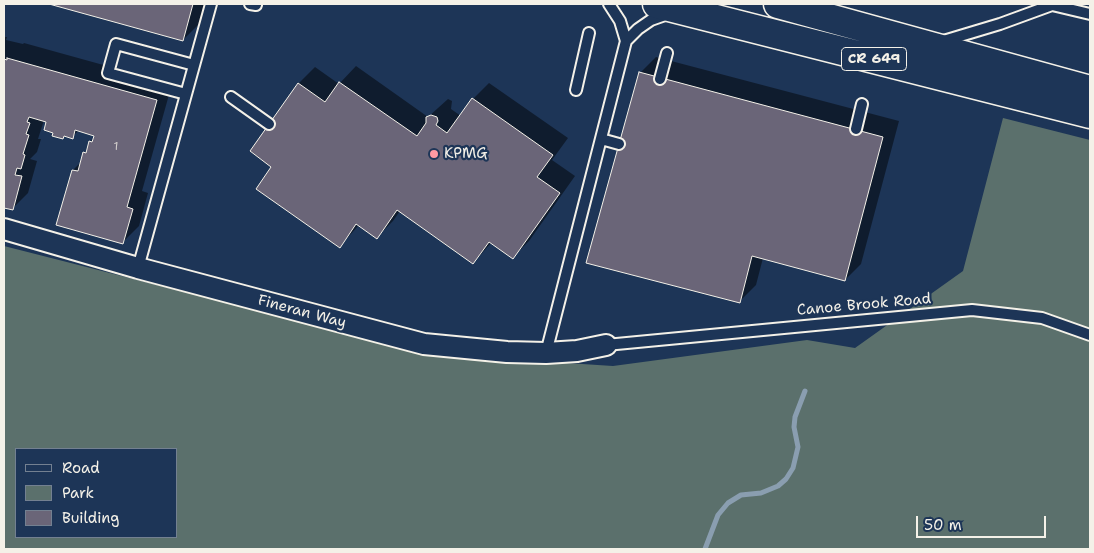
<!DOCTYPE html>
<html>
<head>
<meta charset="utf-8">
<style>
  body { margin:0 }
  #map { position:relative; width:1094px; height:553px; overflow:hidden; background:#1d3557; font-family:"Shantell Sans",sans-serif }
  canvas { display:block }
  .frame { position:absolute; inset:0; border:5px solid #f4f1e8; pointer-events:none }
  .legend { position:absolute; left:15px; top:448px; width:162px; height:90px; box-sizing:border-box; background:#1d3557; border:1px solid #738091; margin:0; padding:6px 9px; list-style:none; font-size:15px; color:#f4f1e8 }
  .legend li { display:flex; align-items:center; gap:10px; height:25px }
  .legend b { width:25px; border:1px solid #738091 }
  .scale { position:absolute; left:916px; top:516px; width:130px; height:22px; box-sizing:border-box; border:2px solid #f4f1e8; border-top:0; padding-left:6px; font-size:15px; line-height:18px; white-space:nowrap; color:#f4f1e8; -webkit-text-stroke:4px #1d3557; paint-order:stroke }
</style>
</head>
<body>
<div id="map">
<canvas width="1094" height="553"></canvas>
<div class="frame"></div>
<ul class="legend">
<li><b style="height:6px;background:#1d3557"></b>Road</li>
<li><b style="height:14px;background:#5b706c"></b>Park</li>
<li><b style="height:14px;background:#6a6578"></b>Building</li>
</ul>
<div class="scale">50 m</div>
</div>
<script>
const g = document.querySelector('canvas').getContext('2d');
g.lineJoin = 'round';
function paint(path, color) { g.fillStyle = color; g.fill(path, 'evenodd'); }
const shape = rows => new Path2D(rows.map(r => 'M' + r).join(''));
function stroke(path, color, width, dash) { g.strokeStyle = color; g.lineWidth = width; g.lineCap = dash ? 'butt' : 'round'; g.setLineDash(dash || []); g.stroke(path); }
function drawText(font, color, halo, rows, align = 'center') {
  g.font = font + ' "Shantell Sans",sans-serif'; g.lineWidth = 4.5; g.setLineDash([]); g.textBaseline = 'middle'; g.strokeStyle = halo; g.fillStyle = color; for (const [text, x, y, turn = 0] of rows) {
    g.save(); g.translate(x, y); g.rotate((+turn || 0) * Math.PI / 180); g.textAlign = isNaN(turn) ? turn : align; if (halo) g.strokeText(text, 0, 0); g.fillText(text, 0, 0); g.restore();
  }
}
paint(shape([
  [1003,118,1090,140,1090,549,4,549,4,246,428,354,613,366,807,340,855,348,963,271],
  [16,449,176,449,176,537,16,537]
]), '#5b706c');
paint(shape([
  [53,4,204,4,199,24,183,40],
  [4,37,7,37,6,40,23,44,24,43,172,84,142,191,148,193,139,226,123,242,73,170,82,161,90,142,96,135,79,130,72,137,66,135,63,138,54,132,48,121,44,120,38,139,41,139,37,152,30,159,37,161,28,193,12,209,4,207],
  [656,57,899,121,861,264,845,280,763,258,756,285,740,301,640,73],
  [356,66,428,117,448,99,452,101,451,109,461,116,473,99,489,83,568,138,552,160,575,176,529,241,513,257,492,242,473,263,400,211,393,221,377,237,359,225,340,246,273,166,252,151,299,83,315,67,339,84]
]), '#0007');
stroke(shape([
  [705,549,718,515,728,503,741,495,761,493,778,486,786,479,793,468,798,447,794,427,795,417,805,391]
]), '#8a9eb0', 5);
const building = shape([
  [49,4,193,4,183,41,49,4],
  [7,58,157,100,127,207,133,209,123,244,56,225,72,170,78,171,83,152,86,153,89,141,92,142,94,136,75,130,73,139,64,136,63,139,52,136,53,133,44,130,46,122,29,117,27,122,30,123,26,134,29,135,23,154,25,155,21,169,17,168,15,175,22,176,13,210,4,208,4,59,7,60,7,58],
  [639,72,883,137,845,281,752,256,740,303,586,263,639,72],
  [339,82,417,136,426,123,426,117,431,115,437,117,438,121,436,125,447,133,472,98,553,155,537,177,560,193,513,259,489,242,473,264,397,210,377,239,356,224,340,248,256,189,271,167,250,151,298,83,325,102,339,82]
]);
paint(building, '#6a6578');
stroke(building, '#f4f1e8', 1);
const lane = shape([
  [250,4,256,5],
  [609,4,620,21,626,41],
  [940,42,1000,24,1052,5,1090,14],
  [660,79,667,53],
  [576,90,589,33],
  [186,94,108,73,116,44,194,65],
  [231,97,269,124],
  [856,129,862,104],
  [601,139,619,144],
  [138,268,211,4],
  [606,345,972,310,1042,318,1090,335],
  [546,353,626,41,638,29,651,20,668,14]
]);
const street = shape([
  [4,229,138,268,424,344,507,352,546,353,577,351,606,345]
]);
const primary = shape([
  [657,4,1090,114],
  [778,4,1090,90]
]);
stroke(lane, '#f4f1e8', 14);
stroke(street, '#f4f1e8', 24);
stroke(primary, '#f4f1e8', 31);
stroke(lane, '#1d3557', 10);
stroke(street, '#1d3557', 20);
stroke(primary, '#1d3557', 28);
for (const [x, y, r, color] of [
  [434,154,5,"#ff9aa2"]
]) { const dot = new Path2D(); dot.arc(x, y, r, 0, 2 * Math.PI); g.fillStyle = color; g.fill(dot); stroke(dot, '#1d3557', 2); }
drawText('12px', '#d2cecc', null, [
  ["1",116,147]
]);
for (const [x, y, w] of [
  [874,59,65]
]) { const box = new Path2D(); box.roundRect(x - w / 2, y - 11.5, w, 23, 4); g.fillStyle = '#1d3557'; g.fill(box); stroke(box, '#f4f1e8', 1); }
drawText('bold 14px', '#f4f1e8', null, [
  ["CR 649",874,59]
]);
drawText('15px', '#f4f1e8', '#1d3557', [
  ["KPMG",444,154]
], 'left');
drawText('15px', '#f4f1e8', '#1d3557', [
  ["Canoe Brook Road",864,305,-5],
  ["Fineran Way",302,312,15]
]);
</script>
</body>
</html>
